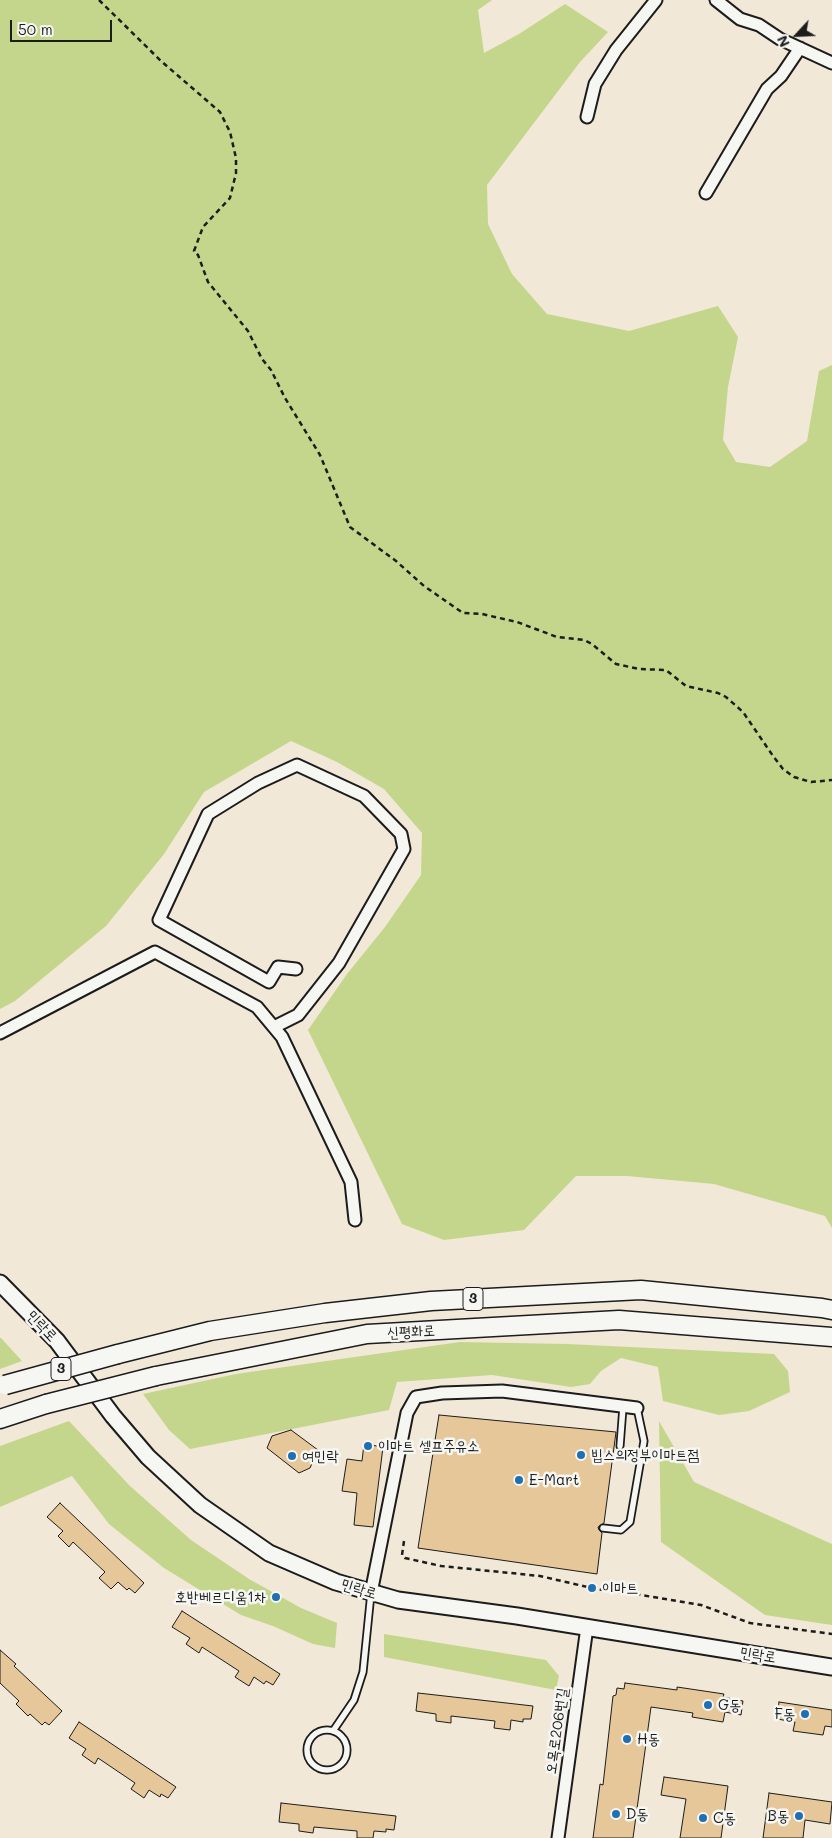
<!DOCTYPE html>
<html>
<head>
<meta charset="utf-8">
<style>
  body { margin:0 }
  #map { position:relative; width:832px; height:1838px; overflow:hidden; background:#f1e8d7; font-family:Mali,sans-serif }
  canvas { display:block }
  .north { position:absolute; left:772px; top:10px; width:50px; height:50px; -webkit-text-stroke:4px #f6f6f2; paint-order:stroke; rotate:245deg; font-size:14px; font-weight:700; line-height:20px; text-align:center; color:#1c1c1c }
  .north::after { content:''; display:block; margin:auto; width:18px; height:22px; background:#1c1c1c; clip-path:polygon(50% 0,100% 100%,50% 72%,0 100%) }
  .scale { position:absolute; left:10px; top:20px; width:102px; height:22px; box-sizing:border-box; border:2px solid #1c1c1c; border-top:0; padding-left:6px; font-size:15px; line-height:18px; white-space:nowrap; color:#1c1c1c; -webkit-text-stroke:4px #f6f6f2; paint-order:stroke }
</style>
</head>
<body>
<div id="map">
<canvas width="832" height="1838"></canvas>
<div class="north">N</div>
<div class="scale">50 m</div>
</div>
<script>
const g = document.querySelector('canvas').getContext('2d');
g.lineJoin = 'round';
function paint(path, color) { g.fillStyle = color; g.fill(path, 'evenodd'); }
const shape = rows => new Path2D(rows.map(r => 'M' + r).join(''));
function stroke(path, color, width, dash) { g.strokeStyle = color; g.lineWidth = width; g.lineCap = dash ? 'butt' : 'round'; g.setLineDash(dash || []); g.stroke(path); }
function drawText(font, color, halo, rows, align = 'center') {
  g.font = font + ' Mali,"Poor Story",sans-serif'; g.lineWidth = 5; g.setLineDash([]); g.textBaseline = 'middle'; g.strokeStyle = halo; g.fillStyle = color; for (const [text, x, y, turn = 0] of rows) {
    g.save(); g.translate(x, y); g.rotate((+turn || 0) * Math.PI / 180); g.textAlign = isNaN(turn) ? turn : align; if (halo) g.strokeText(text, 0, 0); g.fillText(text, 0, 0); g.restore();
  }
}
paint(shape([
  [0,0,492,0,478,10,484,53,519,34,565,4,608,32,580,62,487,185,488,224,512,274,547,314,629,331,718,306,738,337,728,387,723,440,736,462,770,467,807,441,819,371,832,365,832,1228,825,1216,714,1184,627,1176,576,1176,524,1230,444,1240,402,1224,308,1030,347,974,385,927,421,875,422,833,384,789,337,762,291,741,204,792,164,854,106,926,15,1001,0,1009],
  [0,1338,1,1338,22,1361,0,1369],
  [460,1342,568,1344,774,1354,788,1371,790,1392,749,1411,719,1415,663,1401,658,1367,621,1358,601,1371,590,1384,571,1387,492,1375,397,1382,389,1410,190,1449,169,1430,143,1394,236,1374],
  [69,1421,130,1486,191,1540,249,1579,301,1608,337,1623,335,1648,313,1644,273,1626,241,1615,164,1568,109,1524,72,1476,0,1507,0,1446],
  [659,1421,694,1482,832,1544,832,1625,765,1615,661,1542],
  [384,1634,546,1660,559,1676,556,1690,384,1657]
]), '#c4d68b');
const building = shape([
  [439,1415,616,1432,604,1523,598,1527,599,1530,602,1533,597,1574,418,1548,439,1415],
  [291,1430,318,1450,310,1468,299,1473,267,1448,272,1436,291,1430],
  [364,1444,383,1447,373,1527,354,1525,357,1493,342,1491,347,1459,362,1461,364,1444],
  [60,1503,144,1583,135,1593,129,1588,127,1590,118,1582,111,1589,99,1578,105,1572,73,1542,69,1547,58,1536,63,1531,47,1517,60,1503],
  [182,1611,280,1674,273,1685,266,1681,264,1684,254,1677,249,1686,235,1677,239,1671,202,1647,199,1653,186,1644,190,1638,172,1627,182,1611],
  [0,1650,16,1664,14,1666,62,1711,49,1725,45,1722,42,1725,30,1714,28,1716,16,1704,19,1701,0,1683,0,1650],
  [625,1683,677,1690,677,1687,724,1694,723,1697,743,1701,741,1715,725,1712,723,1722,692,1717,693,1713,651,1707,633,1838,593,1838,600,1784,603,1785,613,1696,616,1695,617,1688,624,1689,625,1683],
  [418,1693,533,1706,531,1719,523,1719,523,1722,511,1720,510,1730,494,1728,495,1721,451,1716,451,1723,436,1721,436,1714,416,1711,418,1693],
  [779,1702,832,1710,832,1727,825,1726,823,1735,793,1731,795,1722,777,1719,779,1702],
  [79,1722,176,1787,168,1798,161,1794,160,1797,149,1790,144,1798,131,1789,135,1783,98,1758,95,1764,82,1755,86,1749,69,1738,79,1722],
  [664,1777,728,1786,721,1838,680,1838,686,1799,661,1795,664,1777],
  [769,1793,832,1802,830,1824,805,1820,803,1838,763,1838,769,1793],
  [281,1803,396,1816,394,1830,386,1829,386,1832,374,1831,373,1838,357,1838,357,1831,314,1827,313,1833,299,1831,299,1824,279,1822,281,1803]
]);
paint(building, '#e6c799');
stroke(building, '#1c1c1c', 1);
const service = shape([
  [620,1446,623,1407],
  [603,1528,621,1530,630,1522,644,1441,637,1408],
  '307 1750a20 20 0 1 1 40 0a20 20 0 1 1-40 0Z',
  [333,1731,354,1700,363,1672,371,1593]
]);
const minor = shape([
  [716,0,740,19,759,25,780,39,832,63],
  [587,117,595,84,616,50,656,0],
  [706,193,767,89,781,76,800,48],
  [274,1027,298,1015,339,963,404,849,401,834,364,796,297,765,258,783,208,814,159,920,269,982,278,967,296,969],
  [0,1033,155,952,257,1007,282,1037,351,1182,355,1220],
  [371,1593,407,1413,416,1397,442,1393,502,1391,637,1408],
  [558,1838,587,1627]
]);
const secondary = shape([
  [0,1283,57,1341,113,1416,148,1457,200,1505,269,1553,336,1582,398,1600,517,1616,832,1667]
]);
const trunk = shape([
  [118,1354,210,1331,325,1313,431,1301,641,1290,822,1308,832,1310],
  [156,1376,367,1334,619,1320,832,1337],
  [0,1419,46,1404]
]);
stroke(service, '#1c1c1c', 9);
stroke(minor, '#1c1c1c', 15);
stroke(secondary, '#1c1c1c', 19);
stroke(trunk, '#1c1c1c', 21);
stroke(shape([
  [99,0,161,61,220,112,230,132,236,158,236,173,230,198,203,227,194,251,198,255,208,282,248,331,262,359,271,370,285,398,320,455,350,527,396,561,424,586,463,613,482,614,517,622,557,637,584,640,592,644,616,664,639,669,666,670,686,686,718,693,726,697,743,712,773,756,783,769,794,777,811,782,832,780],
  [404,1541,402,1555,405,1558,441,1566,540,1576,596,1589,635,1594,701,1605,750,1623,832,1634]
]), '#1c1c1c', 2.5, [5, 4]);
stroke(service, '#f6f6f2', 5.5);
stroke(minor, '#f6f6f2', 11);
stroke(secondary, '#f6f6f2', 15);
stroke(trunk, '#f6f6f2', 18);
const trunkBridge = shape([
  [5,1385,118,1354],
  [46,1404,156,1376]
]);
stroke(trunkBridge, '#1c1c1c', 21, []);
stroke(trunkBridge, '#f6f6f2', 18);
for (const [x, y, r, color] of [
  [368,1446,5,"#1f6fb2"],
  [581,1455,5,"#1f6fb2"],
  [292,1456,5,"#1f6fb2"],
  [519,1480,5,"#1f6fb2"],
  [592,1588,5,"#1f6fb2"],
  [276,1597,5,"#1f6fb2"],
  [708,1705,5,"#1f6fb2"],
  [805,1714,5,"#1f6fb2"],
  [627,1739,5,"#1f6fb2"],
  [616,1814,5,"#1f6fb2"],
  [799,1816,5,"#1f6fb2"],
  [703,1818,5,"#1f6fb2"]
]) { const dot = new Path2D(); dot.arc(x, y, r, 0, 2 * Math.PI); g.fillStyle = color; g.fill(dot); stroke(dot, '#f6f6f2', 2); }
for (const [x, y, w] of [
  [473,1299,20],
  [61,1369,20]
]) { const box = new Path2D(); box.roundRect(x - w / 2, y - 11.5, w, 23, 4); g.fillStyle = '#f6f6f2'; g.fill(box); stroke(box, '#1c1c1c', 1); }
drawText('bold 14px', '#1c1c1c', null, [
  ["3",473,1299],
  ["3",61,1369]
]);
drawText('15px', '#1c1c1c', '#f6f6f2', [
  ["민락로",42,1326,47],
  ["신평화로",411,1332,-3],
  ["민락로",359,1589,17],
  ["민락로",758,1655,9],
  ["오목로206번길",557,1731,-82]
]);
drawText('15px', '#1c1c1c', '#f6f6f2', [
  ["이마트 셀프주유소",378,1446],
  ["빕스의정부이마트점",591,1455],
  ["여민락",302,1456],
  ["E-Mart",529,1480],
  ["이마트",602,1588],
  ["호반베르디움1차",266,1597,"right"],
  ["G동",718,1705],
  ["F동",795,1714,"right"],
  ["H동",637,1739],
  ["D동",626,1814],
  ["B동",789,1816,"right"],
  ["C동",713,1818]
], 'left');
</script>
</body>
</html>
